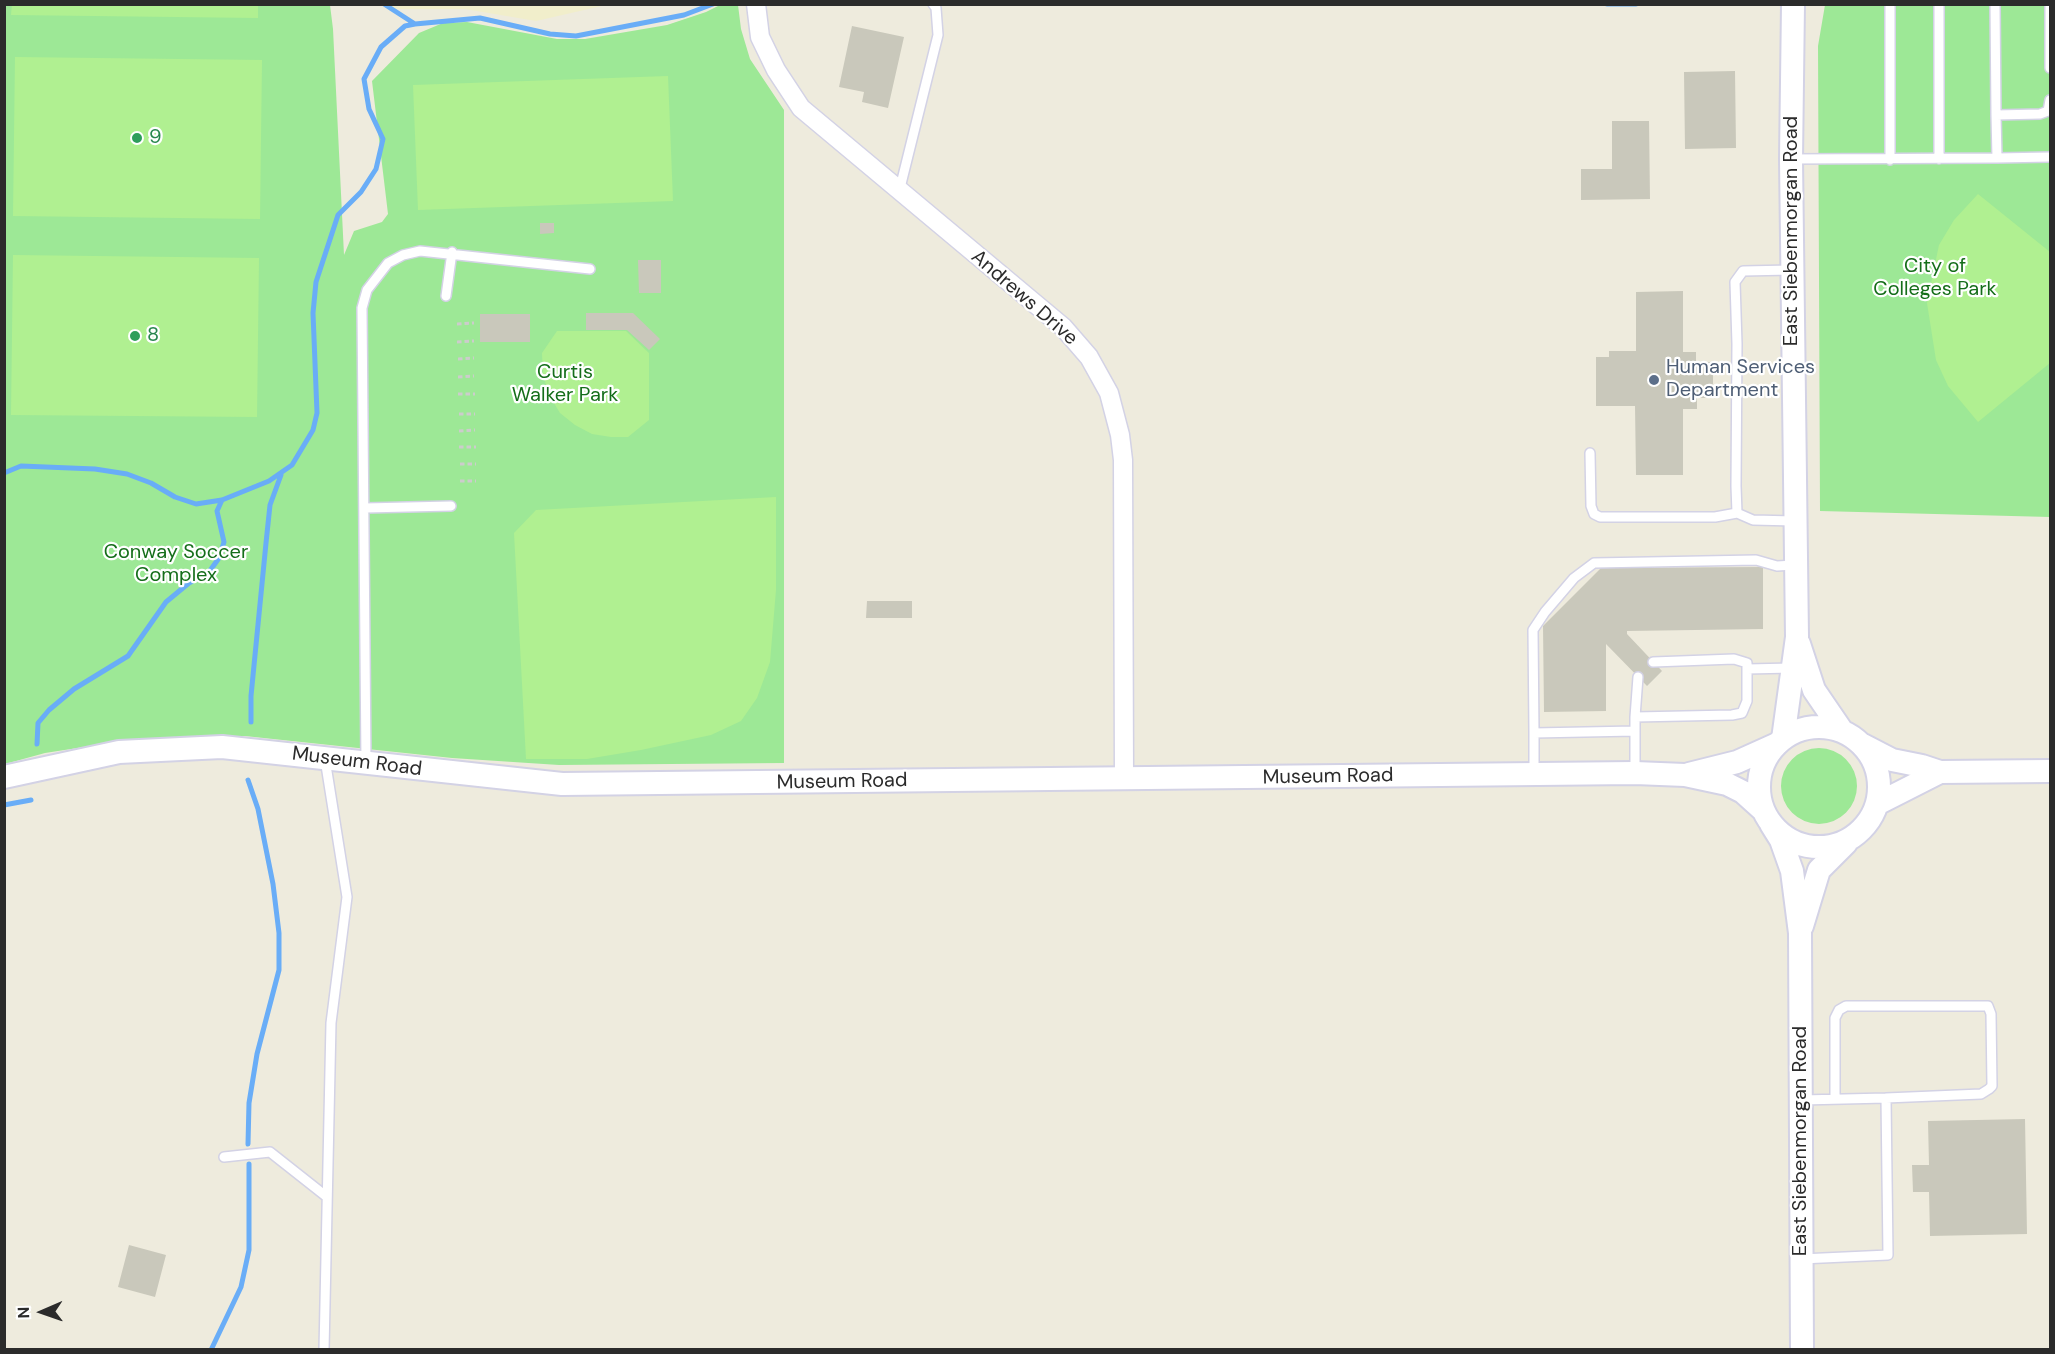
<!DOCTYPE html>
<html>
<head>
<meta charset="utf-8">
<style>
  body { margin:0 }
  #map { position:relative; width:2055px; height:1354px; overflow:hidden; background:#eeebdd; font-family:"DM Sans",sans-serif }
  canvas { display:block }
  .frame { position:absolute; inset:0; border:6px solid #2b2b2b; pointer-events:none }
  .north { position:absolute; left:12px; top:1282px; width:60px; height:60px; -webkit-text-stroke:4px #fff; paint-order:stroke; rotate:268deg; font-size:16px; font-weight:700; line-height:24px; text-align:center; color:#2b2b2b }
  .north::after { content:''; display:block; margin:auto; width:21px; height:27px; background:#2b2b2b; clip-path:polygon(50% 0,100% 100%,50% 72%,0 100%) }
</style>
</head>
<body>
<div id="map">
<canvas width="2055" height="1354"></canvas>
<div class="frame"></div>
<div class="north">N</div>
</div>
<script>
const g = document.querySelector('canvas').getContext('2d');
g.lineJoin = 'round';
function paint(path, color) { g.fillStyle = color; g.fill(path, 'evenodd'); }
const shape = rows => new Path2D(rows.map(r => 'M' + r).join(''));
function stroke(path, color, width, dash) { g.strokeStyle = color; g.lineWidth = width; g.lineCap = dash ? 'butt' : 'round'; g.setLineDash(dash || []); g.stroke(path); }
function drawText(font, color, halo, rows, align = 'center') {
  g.font = font + ' "DM Sans",sans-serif'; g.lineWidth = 4.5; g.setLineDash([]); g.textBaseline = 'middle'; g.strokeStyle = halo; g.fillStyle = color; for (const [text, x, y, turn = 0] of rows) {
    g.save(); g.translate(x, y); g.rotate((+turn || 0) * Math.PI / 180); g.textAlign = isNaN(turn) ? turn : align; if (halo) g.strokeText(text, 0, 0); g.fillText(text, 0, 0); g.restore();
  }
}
paint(shape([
  [391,5,391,4,606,5,536,21,465,9,391,9]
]), '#f1eecb');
paint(shape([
  [5,5,330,5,333,29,344,255,354,231,382,222,388,214,372,81,419,33,443,23,467,22,557,39,585,39,667,25,706,12,720,5,738,5,741,29,750,59,784,110,784,763,559,765,452,758,245,736,136,739,45,753,5,764],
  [1825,5,2050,5,2050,517,1820,511,1818,46],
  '1781 786a38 38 0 1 1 76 0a38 38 0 1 1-76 0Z'
]), '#9de896');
paint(shape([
  [12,4,258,5,258,18,11,15],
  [15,57,262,60,260,219,13,216],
  [668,76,673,201,418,210,413,85],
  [1978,194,2050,252,2050,363,1978,422,1948,386,1936,360,1927,303,1939,245,1954,220],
  [13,255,259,258,257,417,11,415],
  [557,331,626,331,649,353,649,420,628,437,611,437,592,434,575,425,560,413,549,395,543,375,542,353],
  [776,497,776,590,770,662,757,698,741,721,711,735,641,750,587,759,526,759,514,533,536,510]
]), '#b0f091');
stroke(shape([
  [384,4,415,24,480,18,550,34,576,36,684,15,713,4],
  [1607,4,1636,4],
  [4,473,21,466,95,469,127,474,151,483,175,497,196,504,222,500,269,481,292,465,313,430,317,413,313,313,316,282,338,215,361,192,376,169,383,139,369,109,364,79,381,47,405,26,415,24],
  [251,722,251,696,266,543,270,505,281,475],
  [37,744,38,723,49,710,74,689,128,656,166,602,189,583,209,572,219,558,224,542,217,511,222,500],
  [248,780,258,809,273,884,279,933,279,970,257,1054,249,1103,248,1144],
  [4,805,31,800],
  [211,1350,241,1287,249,1250,249,1164]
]), '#69adf7', 5);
paint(shape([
  [852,26,904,37,888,108,862,102,864,92,839,87],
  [1735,71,1736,148,1685,149,1684,72],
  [1612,121,1649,121,1650,199,1581,200,1581,169,1612,169],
  [540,223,554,223,554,233,540,234],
  [638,260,661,260,661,293,639,293],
  [1683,291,1683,352,1696,352,1696,362,1713,362,1713,398,1697,398,1697,409,1683,409,1683,475,1636,475,1635,406,1596,406,1596,357,1609,357,1609,351,1636,351,1636,292],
  [586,313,633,313,660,339,649,350,627,330,586,330],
  [480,314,530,314,530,342,480,342],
  [1763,567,1763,629,1627,631,1627,634,1662,671,1647,686,1606,644,1606,711,1544,712,1543,626,1601,568],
  [867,601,912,601,912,618,866,618],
  [2025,1119,2027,1234,1930,1236,1929,1192,1913,1192,1912,1165,1929,1165,1928,1121],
  [129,1245,166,1255,155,1297,118,1287]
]), '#c9c8bb');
const service = shape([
  [1939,4,1939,159],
  [1995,4,1996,115],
  [2050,4,2050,68],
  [1997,158,2050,157],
  [1791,159,1997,158,1996,115,2040,114,2048,111,2050,100],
  [1890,160,1890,4],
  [899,192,938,35,936,8,933,4],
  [1791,270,1743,271,1735,282,1737,344,1736,486,1737,513,1753,520,1794,521],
  [446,296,452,252],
  [1590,453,1591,506,1594,514,1600,517,1715,517,1737,513],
  [365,508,451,506],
  [1747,669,1792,668],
  [1635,717,1638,677],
  [1534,733,1533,630,1545,612,1574,578,1594,563,1756,560,1777,566,1794,565],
  [366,763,362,308,367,290,388,263,403,255,420,251,590,269],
  [1635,773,1635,717,1732,715,1742,713,1747,701,1747,663,1734,659,1653,662],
  [1534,774,1534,733,1635,731],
  [1835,1099,1835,1018,1839,1010,1846,1006,1988,1006,1991,1014,1992,1086,1989,1089,1981,1094,1886,1098],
  [224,1157,270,1152,327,1197],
  [1801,1259,1888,1255,1886,1098,1802,1100],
  [324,1350,331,1023,347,897,325,759]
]);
const minor = shape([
  [756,4,760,37,776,70,801,108,1063,327,1089,357,1109,393,1120,435,1123,460,1124,779]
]);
const tertiary = shape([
  [1799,644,1814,690,1842,731],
  '1759 787a60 60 0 1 1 120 0a60 60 0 1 1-120 0Z',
  [1783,739,1797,637,1791,159,1793,4],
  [1863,745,1892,760,1922,766,1940,772,2050,771],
  [1689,774,1737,762,1777,744],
  [4,777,119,752,222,747,562,784,1635,773,1685,775,1727,784,1743,792,1763,810],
  [1877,804,1940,772],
  [1771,824,1781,840,1792,871,1800,933,1802,1350],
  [1802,926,1819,870,1846,843]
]);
stroke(service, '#d3d2e5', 12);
stroke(minor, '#d3d2e5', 21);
stroke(tertiary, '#d3d2e5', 26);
stroke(shape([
  [457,324,474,323],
  [457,342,474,341],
  [458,359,474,358],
  [458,377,474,376],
  [458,394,475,394],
  [459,414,475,414],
  [459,431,475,430],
  [459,447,476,447],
  [460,464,476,464],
  [460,481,476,481]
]), '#ccc', 3, [4.5, 3]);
stroke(service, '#fff', 9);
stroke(minor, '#fff', 18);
stroke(tertiary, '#fff', 22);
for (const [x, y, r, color] of [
  [137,138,6,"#2e9e5b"],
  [135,336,6,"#2e9e5b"],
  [1654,380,6,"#5c6f8a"]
]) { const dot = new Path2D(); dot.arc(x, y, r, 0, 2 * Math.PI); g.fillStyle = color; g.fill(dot); stroke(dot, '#fff', 2); }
drawText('20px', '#27864d', '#fff', [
  ["9",149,138],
  ["8",147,336]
], 'left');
drawText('20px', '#2b2b2b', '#fff', [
  ["East Siebenmorgan Road",1792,231,-90],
  ["Andrews Drive",1024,298,41],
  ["Museum Road",357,762,7],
  ["Museum Road",1328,777,-1],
  ["Museum Road",842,782,-1],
  ["East Siebenmorgan Road",1801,1141,-90]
]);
drawText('20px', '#156e1a', '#fff', [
  ["City of",1935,267],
  ["Colleges Park",1935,290],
  ["Curtis",565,373],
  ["Walker Park",565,396],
  ["Conway Soccer",176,553],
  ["Complex",176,576]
]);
drawText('20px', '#4e5e75', '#fff', [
  ["Human Services",1666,368],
  ["Department",1666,391]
], 'left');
</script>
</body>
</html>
